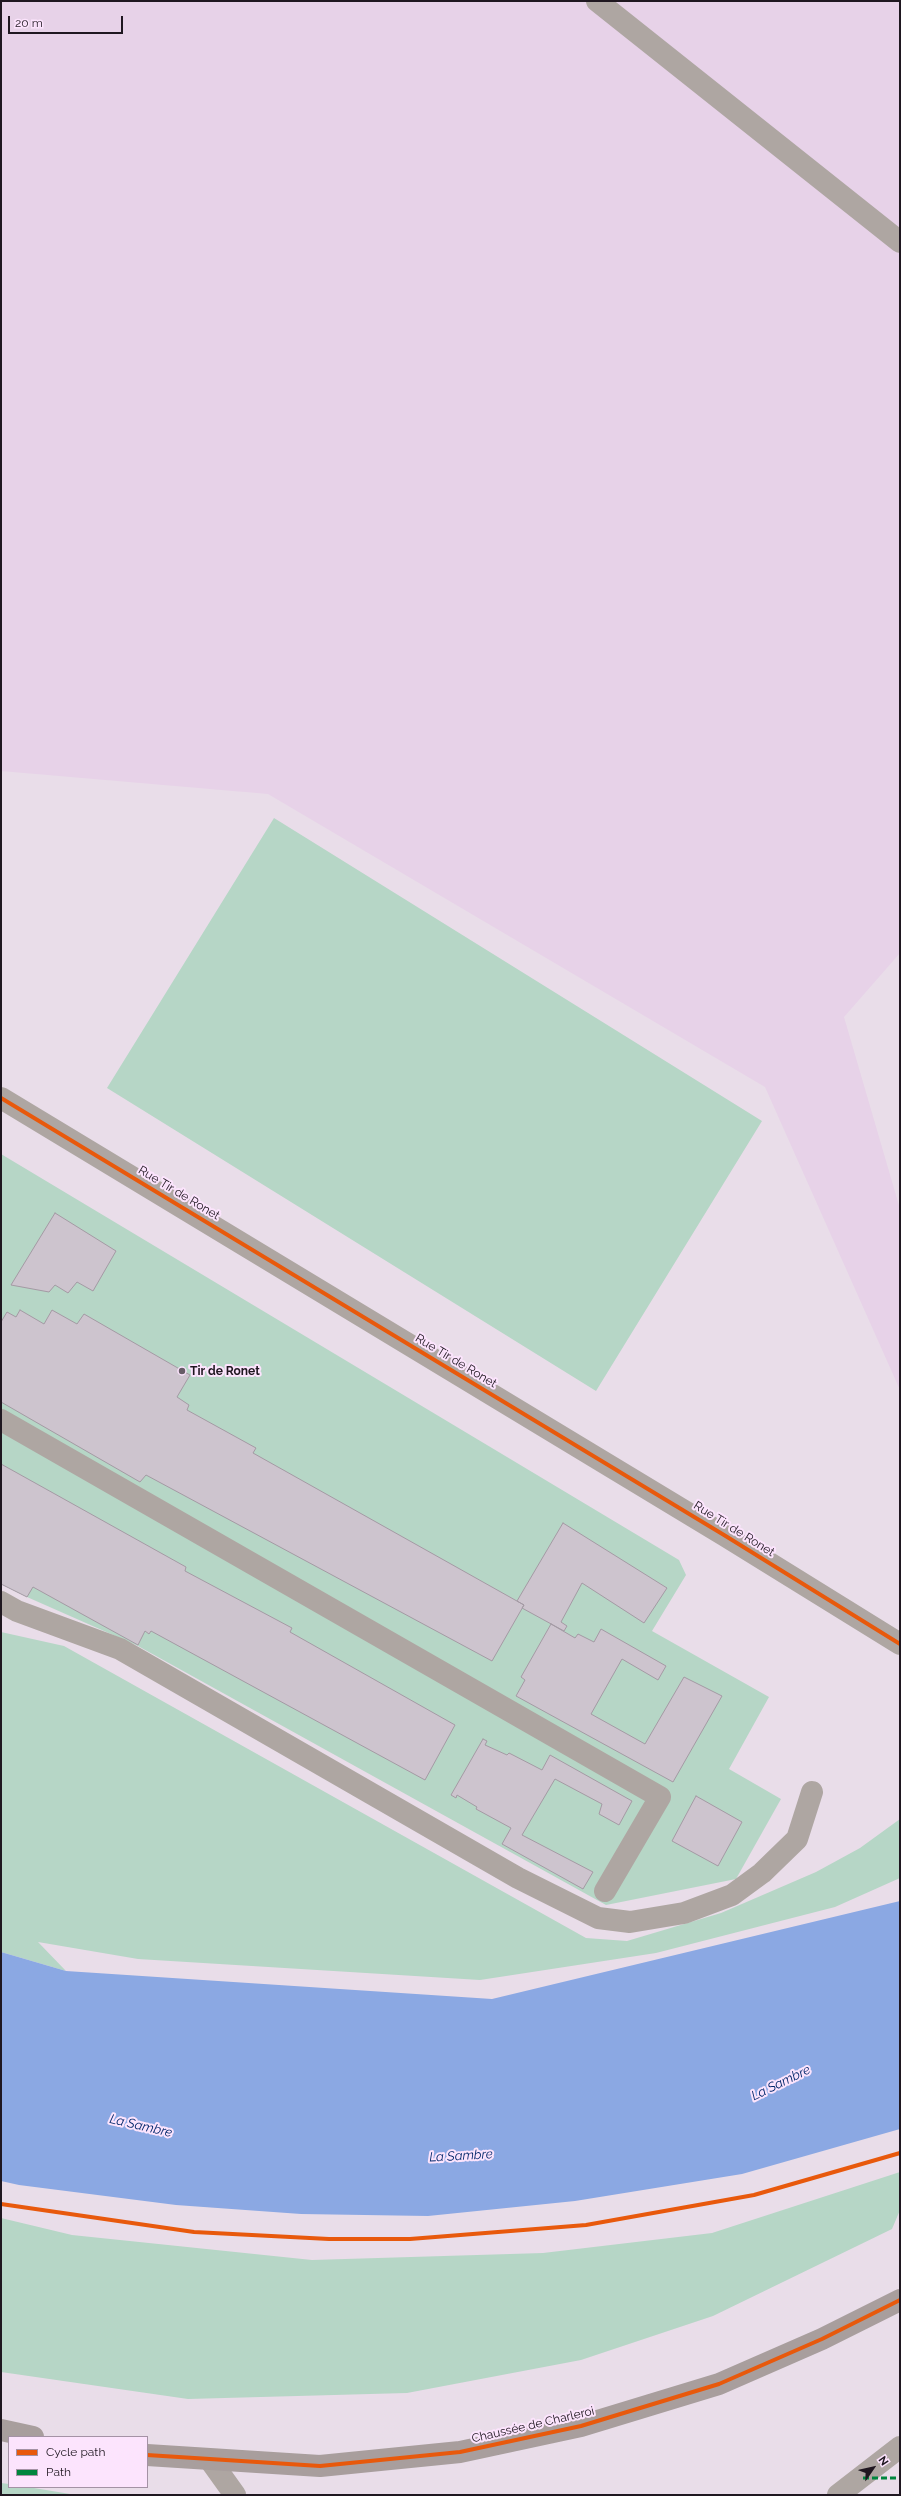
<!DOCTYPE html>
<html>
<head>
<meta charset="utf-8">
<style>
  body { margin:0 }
  #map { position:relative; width:901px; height:2496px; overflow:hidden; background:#e9dde9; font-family:Raleway,sans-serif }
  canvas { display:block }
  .frame { position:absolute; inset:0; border:2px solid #1f1720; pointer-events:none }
  .legend { position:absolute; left:8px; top:2436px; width:140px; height:52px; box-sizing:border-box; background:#fce4fd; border:1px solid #a492a5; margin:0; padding:5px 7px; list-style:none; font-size:12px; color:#1f1720 }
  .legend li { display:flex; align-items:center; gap:8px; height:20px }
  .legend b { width:20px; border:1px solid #a492a5 }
  .north { position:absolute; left:853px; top:2448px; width:40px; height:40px; -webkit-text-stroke:3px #fce4fd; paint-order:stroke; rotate:56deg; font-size:11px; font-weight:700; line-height:16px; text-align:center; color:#1f1720 }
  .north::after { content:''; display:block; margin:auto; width:14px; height:18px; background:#1f1720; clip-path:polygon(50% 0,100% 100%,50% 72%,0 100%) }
  .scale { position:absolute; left:8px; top:16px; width:115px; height:18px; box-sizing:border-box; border:2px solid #1f1720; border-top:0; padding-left:5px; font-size:12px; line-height:14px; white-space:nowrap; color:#1f1720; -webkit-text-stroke:3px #fce4fd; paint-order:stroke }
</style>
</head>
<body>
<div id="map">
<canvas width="901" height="2496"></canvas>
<div class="frame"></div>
<ul class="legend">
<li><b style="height:5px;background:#e8590c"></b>Cycle path</li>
<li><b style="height:5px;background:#00873e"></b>Path</li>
</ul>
<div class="north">N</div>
<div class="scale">20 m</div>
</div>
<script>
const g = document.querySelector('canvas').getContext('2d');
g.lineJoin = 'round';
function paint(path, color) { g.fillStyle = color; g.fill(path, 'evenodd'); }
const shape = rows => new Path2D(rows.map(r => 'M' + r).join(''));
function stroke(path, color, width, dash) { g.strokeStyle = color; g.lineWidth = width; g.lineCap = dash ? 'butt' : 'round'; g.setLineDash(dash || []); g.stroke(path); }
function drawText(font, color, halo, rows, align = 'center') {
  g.font = font + ' Raleway,sans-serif'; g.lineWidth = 4; g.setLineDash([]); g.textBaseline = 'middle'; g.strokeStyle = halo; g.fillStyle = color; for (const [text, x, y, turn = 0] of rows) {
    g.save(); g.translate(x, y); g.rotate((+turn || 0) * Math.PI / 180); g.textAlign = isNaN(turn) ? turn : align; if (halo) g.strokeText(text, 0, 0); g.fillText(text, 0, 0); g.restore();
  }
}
paint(shape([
  [1,1,900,1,900,953,844,1017,900,1209,900,1390,765,1087,268,794,1,771]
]), '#e7d2e8');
paint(shape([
  [274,818,762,1121,596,1391,107,1088],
  [1,1154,679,1560,686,1575,652,1631,769,1697,729,1769,781,1799,736,1879,606,1905,138,1646,27,1597,1,1584],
  [1,1632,64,1646,586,1938,627,1941,721,1913,816,1872,860,1848,900,1819,900,1878,835,1907,656,1953,480,1980,138,1959,38,1942,66,1971,1,1952],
  [900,2172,900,2210,892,2229,713,2316,581,2360,407,2393,188,2399,1,2372,1,2218,72,2235,312,2260,543,2253,712,2233],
  [1,2483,9,2484,9,2487,28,2487,76,2495,1,2495]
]), '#b6d6c6');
paint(shape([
  [900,1901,900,2129,742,2174,575,2201,428,2216,301,2214,176,2205,19,2185,1,2181,1,1952,66,1971,492,1999]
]), '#8ba8e3');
const building = shape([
  [55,1213,116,1251,93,1291,77,1282,68,1293,55,1285,49,1292,11,1285,55,1213],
  [20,1310,44,1324,52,1310,77,1324,84,1314,190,1375,177,1397,189,1405,187,1410,256,1448,253,1453,524,1605,492,1661,146,1475,140,1482,1,1402,1,1322,7,1312,16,1317,20,1310],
  [1,1464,186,1567,185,1571,292,1628,290,1632,455,1725,425,1780,151,1631,149,1634,145,1631,138,1645,33,1587,27,1597,1,1584,1,1464],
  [563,1523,667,1588,644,1623,582,1583,561,1622,567,1626,564,1631,522,1608,524,1605,517,1601,563,1523],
  [551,1624,575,1638,578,1634,594,1642,601,1629,666,1666,658,1680,622,1659,591,1714,645,1744,684,1677,722,1696,673,1782,516,1696,525,1680,521,1677,551,1624],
  [483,1739,487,1741,485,1745,507,1755,509,1753,542,1770,550,1755,632,1801,619,1825,599,1814,602,1804,555,1779,522,1835,593,1872,583,1889,502,1844,511,1828,476,1809,477,1807,457,1795,456,1798,451,1795,483,1739],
  [696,1796,742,1822,718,1866,672,1841,696,1796]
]);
paint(building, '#cdc4ce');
stroke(building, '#a49aa4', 1);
stroke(shape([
  [597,1,900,242],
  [1,1098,724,1535,900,1644],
  [1,1420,660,1797,605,1891],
  [1,1602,17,1611,120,1649,518,1878,598,1918,630,1922,684,1913,732,1895,762,1873,797,1839,812,1792],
  [210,2460,235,2495],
  [838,2495,900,2447]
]), '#aea6a2', 22);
stroke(shape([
  [1,2430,33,2437],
  [147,2455,320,2466,460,2452,581,2426,719,2384,822,2339,900,2300]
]), '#a89e9d', 22);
stroke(shape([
  [863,2478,900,2478]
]), '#00873e', 3, [6, 3]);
stroke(shape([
  [1,1098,724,1535,900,1644],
  [1,2204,194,2232,329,2239,410,2239,586,2225,754,2195,900,2153],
  [147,2455,320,2466,460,2452,581,2426,719,2384,822,2339,900,2300]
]), '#e8590c', 4);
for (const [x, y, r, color] of [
  [182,1371,4,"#665c66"]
]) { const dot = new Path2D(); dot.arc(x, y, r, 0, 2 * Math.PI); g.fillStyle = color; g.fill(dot); stroke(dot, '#fce4fd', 1.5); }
drawText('12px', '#1f1720', '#fce4fd', [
  ["Rue Tir de Ronet",179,1193,31],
  ["Rue Tir de Ronet",456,1361,31],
  ["Rue Tir de Ronet",734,1529,32],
  ["Chaussée de Charleroi",533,2425,-13]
]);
drawText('bold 12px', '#1f1720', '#fce4fd', [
  ["Tir de Ronet",190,1371]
], 'left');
drawText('italic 13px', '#00266a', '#fce4fd', [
  ["La Sambre",781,2083,-26],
  ["La Sambre",141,2126,13],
  ["La Sambre",461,2156,-3]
]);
</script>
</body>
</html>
